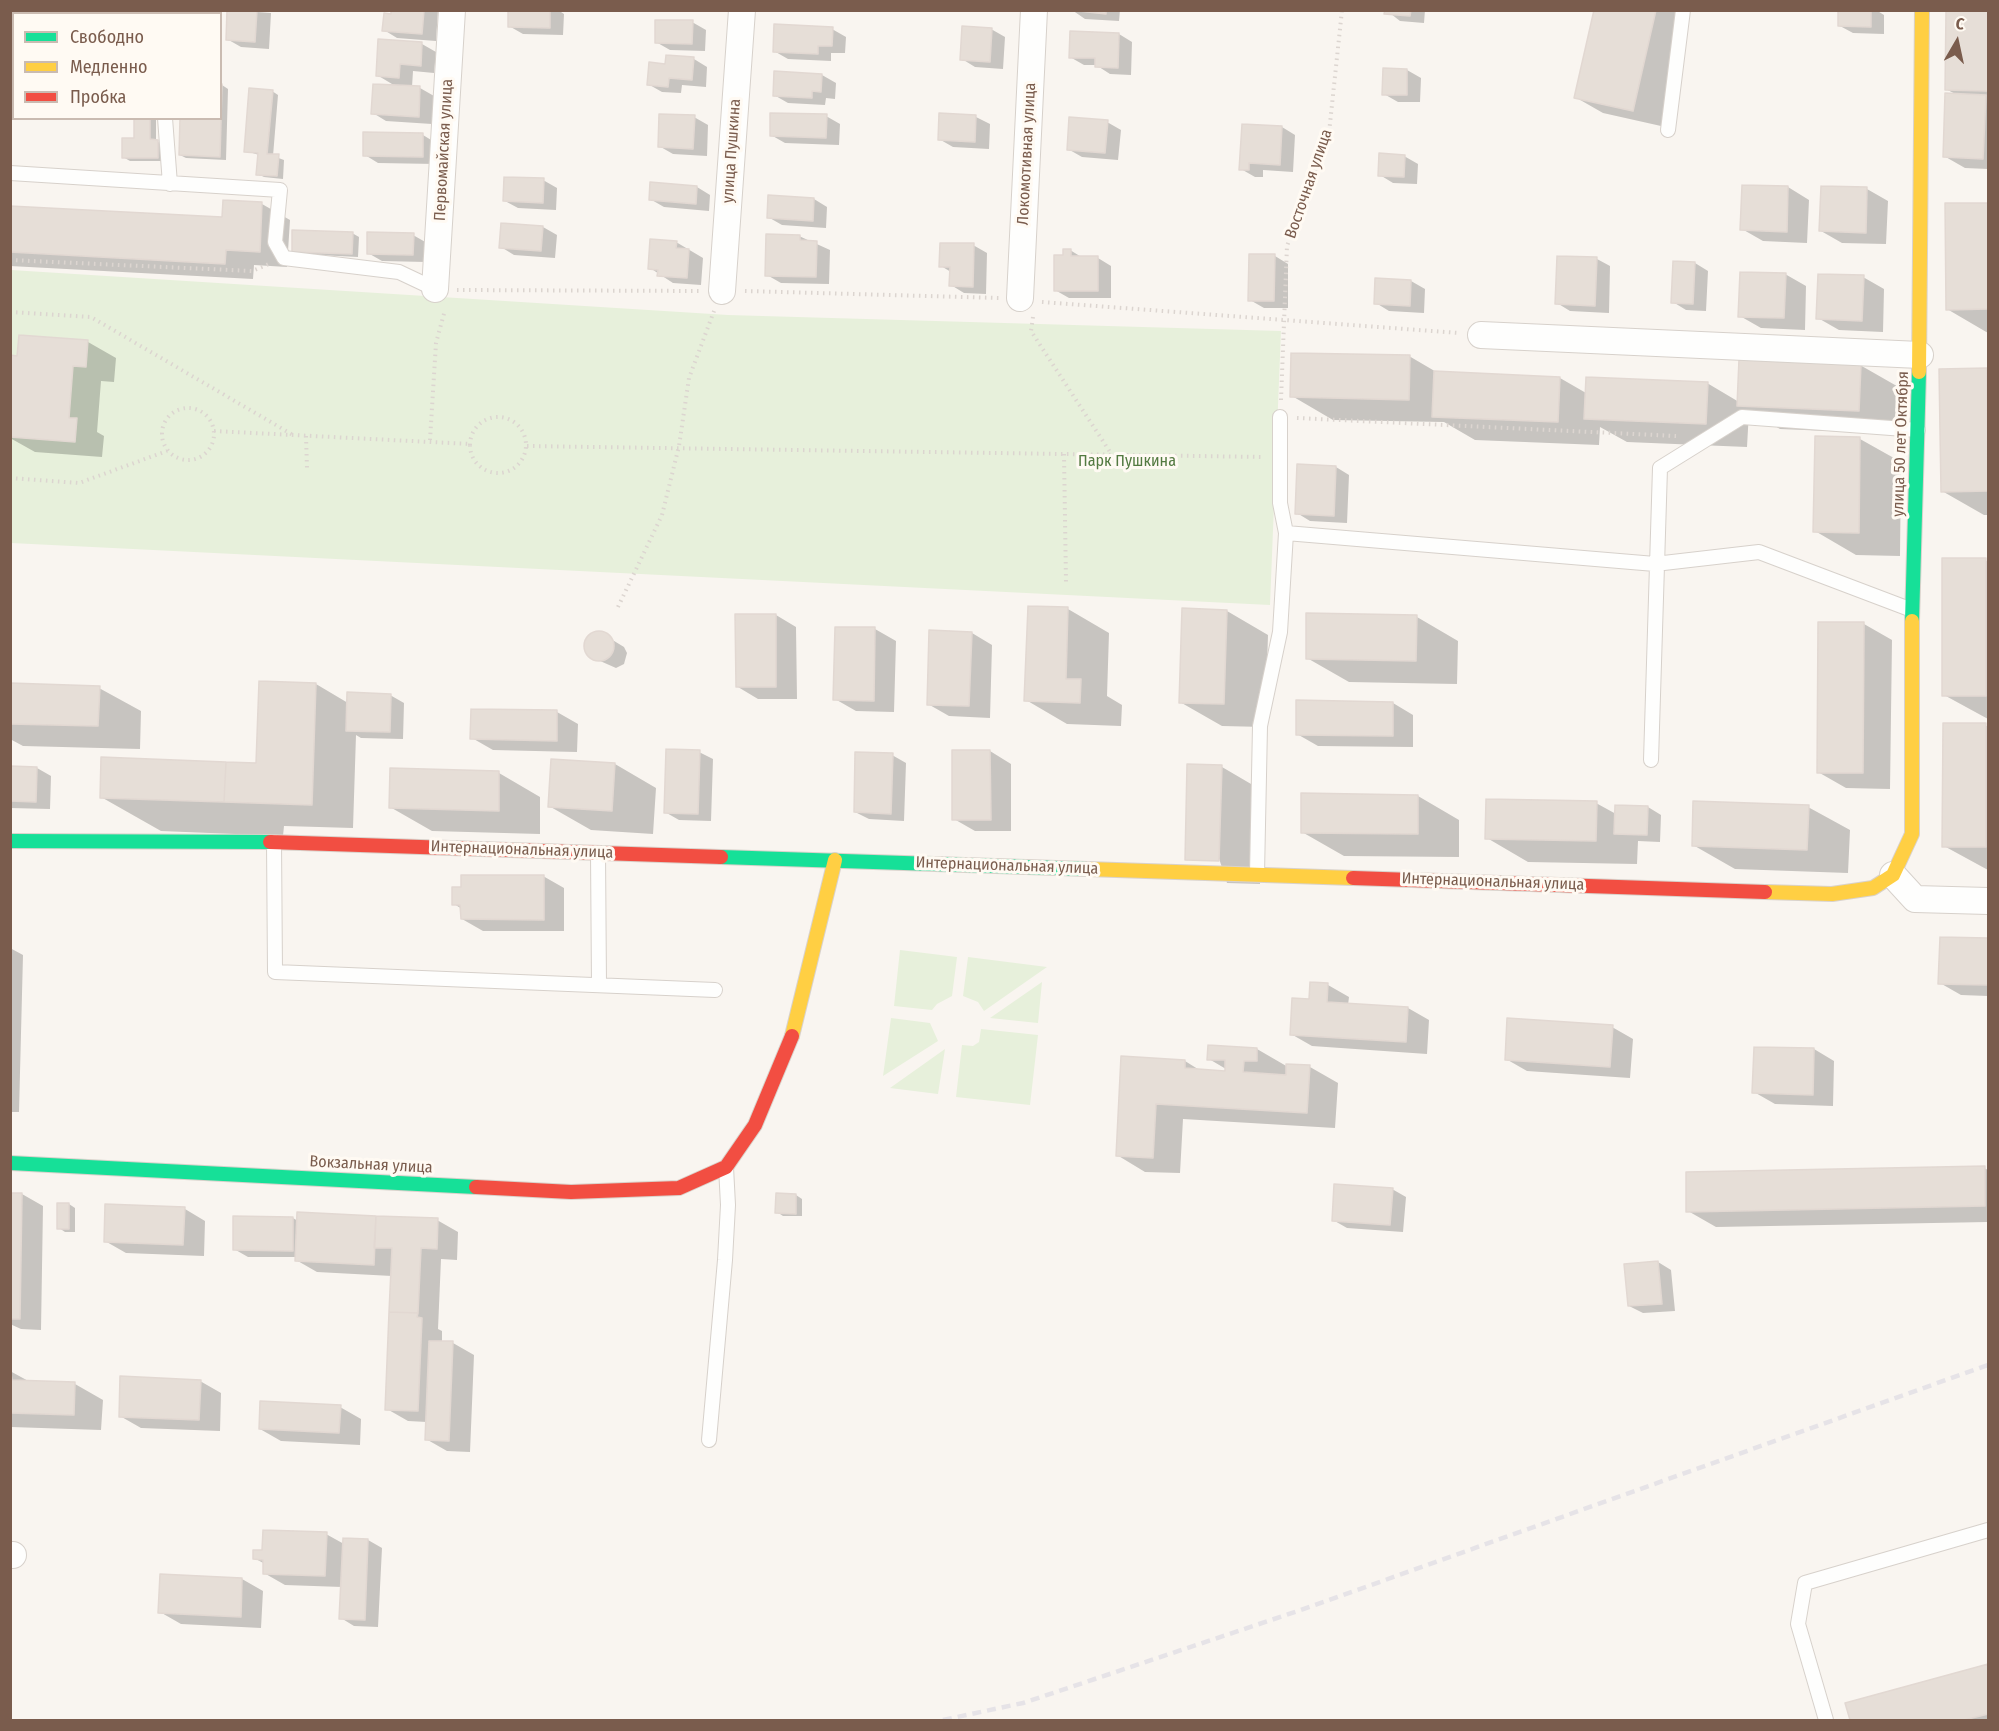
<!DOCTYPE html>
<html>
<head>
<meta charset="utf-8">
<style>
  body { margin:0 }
  #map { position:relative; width:1999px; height:1731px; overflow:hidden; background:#f9f5f0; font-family:"Fira Sans Condensed",sans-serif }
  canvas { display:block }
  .frame { position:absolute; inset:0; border:12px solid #7a5c4d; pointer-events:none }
  .legend { position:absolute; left:12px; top:12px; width:210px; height:108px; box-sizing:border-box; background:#fffaf3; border:2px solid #cabbb1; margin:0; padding:8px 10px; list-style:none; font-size:18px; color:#7a5c4d }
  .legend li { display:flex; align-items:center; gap:12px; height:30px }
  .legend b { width:30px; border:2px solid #cabbb1 }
  .north { position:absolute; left:1927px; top:12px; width:60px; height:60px; -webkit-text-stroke:4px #fffaf3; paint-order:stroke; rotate:9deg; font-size:16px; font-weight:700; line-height:24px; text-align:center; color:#7a5c4d }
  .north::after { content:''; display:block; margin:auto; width:21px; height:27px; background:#7a5c4d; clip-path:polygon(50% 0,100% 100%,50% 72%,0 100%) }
</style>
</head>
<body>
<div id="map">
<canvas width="1999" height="1731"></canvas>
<div class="frame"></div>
<ul class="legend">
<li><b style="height:8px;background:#16e098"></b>Свободно</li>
<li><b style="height:8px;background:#ffcf43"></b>Медленно</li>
<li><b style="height:8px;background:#f24e42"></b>Пробка</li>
</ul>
<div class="north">С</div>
</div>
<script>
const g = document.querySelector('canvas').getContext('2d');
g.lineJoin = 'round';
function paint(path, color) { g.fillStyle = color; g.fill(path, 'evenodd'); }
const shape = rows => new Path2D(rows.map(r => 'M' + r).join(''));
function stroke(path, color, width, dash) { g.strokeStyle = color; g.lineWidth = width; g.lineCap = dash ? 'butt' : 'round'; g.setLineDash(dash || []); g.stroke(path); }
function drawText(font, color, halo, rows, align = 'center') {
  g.font = font + ' "Fira Sans Condensed",sans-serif'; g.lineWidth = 6; g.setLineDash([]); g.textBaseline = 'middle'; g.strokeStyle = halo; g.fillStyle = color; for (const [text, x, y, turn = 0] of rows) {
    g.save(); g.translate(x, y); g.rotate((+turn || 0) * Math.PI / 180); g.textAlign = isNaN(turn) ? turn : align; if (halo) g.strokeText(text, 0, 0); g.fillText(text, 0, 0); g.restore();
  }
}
paint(shape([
  [11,270,728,315,1281,331,1270,605,11,543],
  [900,950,957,957,952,996,937,1004,932,1010,894,1006],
  [968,957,1047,967,984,1011,978,1002,963,996],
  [1042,982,1038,1023,990,1018],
  [891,1018,930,1023,938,1041,883,1076],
  [981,1029,1038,1035,1030,1105,956,1097,962,1045,973,1046,979,1042],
  [945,1049,938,1094,890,1088]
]), '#e7f0db');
paint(shape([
  [229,10,271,13,269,49,241,47,227,39],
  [393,10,438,10,436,41,397,38,384,30],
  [510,10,558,10,564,14,563,35,523,34,509,26],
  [1072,10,1120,10,1119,21,1085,19],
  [1386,10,1425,10,1424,23,1400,21],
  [1595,10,1687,10,1661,126,1603,113,1575,97],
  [1840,10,1876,10,1884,15,1884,34,1853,33,1840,26],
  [1948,10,1988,10,1988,169,1965,168,1944,156,1957,95,1946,89],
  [692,22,706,30,705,51,670,50,656,42],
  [832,29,846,37,845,53,831,53,831,61,788,59,774,51],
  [991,29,1005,37,1003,69,975,67,962,59],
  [1119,34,1132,42,1131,75,1110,74,1096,65,1084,65,1070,57],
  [380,41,422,44,436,52,434,73,413,71,412,87,420,88,434,96,432,124,386,121,373,113,397,87,377,75],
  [694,59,707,67,706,87,682,85,681,93,662,92,648,84,667,65],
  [1385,70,1407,70,1421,78,1420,102,1398,102,1384,94],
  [776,72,822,75,836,83,835,99,826,98,825,105,788,103,774,95],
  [222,85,228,89,226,160,186,158,180,155,220,118],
  [272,91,278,95,273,156,284,160,283,179,264,177,258,174,259,155,246,151],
  [940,115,976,117,990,124,989,149,953,147,939,139],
  [826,116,840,124,839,145,785,143,771,135],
  [694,117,708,125,707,156,673,154,659,146],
  [136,118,156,118,156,141,164,145,164,161,130,161,123,157,136,140],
  [1107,122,1121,130,1118,160,1082,157,1068,149],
  [1282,127,1295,135,1293,172,1263,170,1263,177,1255,177,1241,169],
  [423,135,436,143,436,164,378,163,365,155],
  [1404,156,1418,164,1417,184,1393,183,1380,175],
  [543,180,557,188,556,210,518,208,505,201],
  [697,187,710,195,709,211,664,207,650,199],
  [1788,187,1809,200,1807,243,1763,241,1742,229],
  [1867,189,1888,201,1886,244,1842,243,1821,231],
  [814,199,827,207,826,228,782,225,768,217],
  [262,204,290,220,287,267,254,265,253,279,10,266,10,208,224,219],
  [1946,204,1988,204,1988,333,1947,309],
  [502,224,543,227,557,235,555,258,514,255,501,247],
  [352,233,359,237,358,257,299,254,293,251],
  [413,235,427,243,426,262,382,261,368,253],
  [799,236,830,250,829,284,781,283,767,275],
  [676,242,703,258,701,285,673,283,650,268],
  [973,245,987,253,986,294,964,293,951,285,951,272,941,266],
  [1070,250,1083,258,1098,258,1111,266,1111,298,1069,298,1055,290,1064,256],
  [1275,256,1288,264,1288,308,1264,308,1250,300],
  [1597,259,1610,266,1609,313,1570,311,1557,303],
  [1695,263,1708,271,1706,311,1686,310,1673,302],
  [1785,274,1806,286,1805,330,1761,328,1740,316],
  [1863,277,1884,289,1883,332,1839,330,1818,318],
  [1377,280,1411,281,1425,289,1424,313,1389,311,1376,303],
  [88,342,116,358,114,382,101,381,97,432,104,436,102,457,35,452,10,438,10,357,19,357],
  [1409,356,1438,373,1560,378,1586,393,1707,383,1739,402,1860,365,1902,389,1900,434,1780,429,1749,411,1747,447,1627,442,1600,427,1599,445,1475,440,1444,422,1333,420,1292,396],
  [1986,370,1988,515,1984,515,1942,491],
  [1860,439,1901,462,1900,556,1856,555,1815,531],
  [1336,467,1349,475,1347,523,1310,521,1297,513],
  [1985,560,1988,562,1988,719,1944,695],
  [1030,608,1068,609,1109,633,1107,696,1122,705,1121,726,1067,724,1026,700],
  [1227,611,1268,635,1265,727,1222,726,1180,702],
  [776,615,796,627,797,699,758,699,738,687],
  [1417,617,1458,641,1457,684,1349,682,1307,658],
  [1864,624,1892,640,1890,789,1846,788,1818,772],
  [875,629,896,641,894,712,856,711,835,699],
  [601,633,624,647,627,653,624,664,616,668,591,657,586,649,589,638],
  [972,633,992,645,990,718,949,716,928,704],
  [316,684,348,703,390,695,404,703,403,739,361,738,356,735,353,828,284,826,283,836,161,831,101,797,258,765],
  [10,685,99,688,141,711,140,749,23,746,10,739],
  [1393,703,1413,715,1413,747,1318,746,1297,734],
  [557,712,578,724,577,752,493,750,472,738],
  [1944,725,1988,726,1988,870,1944,846],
  [990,751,1011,764,1011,831,975,831,954,819],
  [699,752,713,759,711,821,679,820,665,812],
  [892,755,906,763,904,821,869,819,855,812],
  [552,760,615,764,656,788,653,834,591,830,549,806],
  [1189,766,1222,767,1263,791,1260,884,1227,883],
  [10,768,37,768,51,776,50,809,10,808],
  [391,770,499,773,540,797,540,834,432,831,390,807],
  [1418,796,1459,820,1459,857,1344,856,1302,832],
  [1596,803,1616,814,1648,807,1661,815,1660,842,1638,841,1637,864,1528,862,1487,838],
  [1808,807,1850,830,1848,873,1735,869,1693,845],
  [543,876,564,888,564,931,483,931,462,919,462,909,454,904],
  [1941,939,1988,940,1988,996,1961,995,1940,983],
  [10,948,23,955,19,1112,10,1112],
  [1311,984,1328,985,1349,997,1348,1005,1408,1008,1429,1020,1427,1054,1312,1046,1291,1034,1310,1000],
  [1612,1027,1633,1039,1630,1078,1527,1071,1506,1059],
  [1257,1049,1288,1067,1310,1067,1338,1083,1335,1128,1183,1119,1180,1173,1145,1172,1117,1155,1185,1061,1201,1071,1226,1072,1226,1069,1209,1059],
  [1814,1049,1834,1061,1833,1106,1775,1104,1754,1092],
  [1984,1168,1988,1170,1988,1222,1716,1227,1688,1211],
  [1392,1189,1406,1197,1403,1232,1347,1228,1333,1220],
  [10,1194,22,1194,43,1206,41,1330,21,1329,10,1324],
  [796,1195,802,1199,802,1216,783,1216,777,1212],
  [69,1204,75,1208,75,1232,65,1232,59,1228],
  [185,1209,205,1221,204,1256,126,1253,105,1241],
  [293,1218,298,1221,437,1220,458,1232,457,1260,441,1259,438,1329,442,1331,442,1343,453,1343,474,1355,470,1452,447,1451,426,1439,427,1422,408,1421,387,1409,392,1276,317,1272,296,1260,296,1257,248,1257,234,1249],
  [1658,1262,1671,1270,1675,1311,1643,1313,1629,1306],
  [10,1371,32,1383,75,1384,103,1400,101,1430,11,1427,10,1448],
  [200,1381,221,1393,220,1431,141,1428,120,1416],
  [340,1407,361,1419,360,1445,281,1441,260,1429],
  [326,1534,344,1544,344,1539,368,1540,382,1548,378,1627,354,1626,341,1618,342,1587,285,1585,264,1573,265,1564,254,1558],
  [161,1576,242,1579,263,1591,261,1628,181,1624,160,1612],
  [1988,1665,1988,1720,1851,1720,1847,1704]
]), '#0003');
const building = shape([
  [227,10,257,10,255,42,226,40,227,10],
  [391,10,424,10,422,34,382,31,384,13,391,14,391,10],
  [508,10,550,10,550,28,508,27,508,10],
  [1070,10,1106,10,1106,14,1070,10],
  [1385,10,1411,10,1410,16,1384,14,1385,10],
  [1594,10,1656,10,1633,111,1574,98,1594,10],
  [1838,10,1871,10,1871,27,1838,26,1838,10],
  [1946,10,1988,10,1988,91,1945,90,1946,10],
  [655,20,693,20,692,44,655,43,655,20],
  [774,24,833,27,832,46,818,46,818,54,773,52,774,24],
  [962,26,992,28,990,62,960,60,962,26],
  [1070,31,1119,33,1118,68,1095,67,1095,58,1069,58,1070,31],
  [378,39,422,42,421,66,400,64,399,78,376,76,378,39],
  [666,55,694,57,692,80,669,78,668,87,647,85,649,62,665,64,666,55],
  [1383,68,1407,69,1407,95,1382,95,1383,68],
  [774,71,822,74,821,92,812,91,812,98,773,96,774,71],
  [220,84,222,84,220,157,179,155,180,118,220,118,220,84],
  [373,84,420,86,419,117,371,114,373,84],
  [249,88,273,90,267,154,279,154,277,176,256,175,258,153,244,152,249,88],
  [1945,93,1986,95,1983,159,1943,157,1945,93],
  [770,113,827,114,826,138,770,136,770,113],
  [939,113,976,115,975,142,938,140,939,113],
  [659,114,695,115,693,149,658,147,659,114],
  [1069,117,1108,120,1105,153,1067,150,1069,117],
  [134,118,150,118,150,139,158,140,158,158,122,158,122,138,134,138,134,118],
  [1242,124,1282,126,1280,165,1249,163,1249,170,1239,170,1242,124],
  [363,132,423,133,423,157,363,156,363,132],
  [1379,153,1405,155,1404,177,1378,176,1379,153],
  [504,177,544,178,543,203,503,201,504,177],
  [650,182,697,186,696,204,649,200,650,182],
  [1742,185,1788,186,1787,232,1740,230,1742,185],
  [1821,186,1867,187,1866,233,1819,231,1821,186],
  [768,195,814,198,813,221,767,218,768,195],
  [223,200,262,202,260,252,226,250,225,264,10,252,10,206,222,217,223,200],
  [1945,203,1988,203,1988,309,1946,310,1945,203],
  [501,223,543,226,541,251,499,248,501,223],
  [292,230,353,232,352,254,292,252,292,230],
  [367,232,414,233,413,255,367,254,367,232],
  [766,234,800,235,800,240,817,241,816,277,765,276,766,234],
  [650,239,677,241,676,248,689,249,687,278,657,276,658,270,648,269,650,239],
  [940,243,974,243,973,287,949,286,950,267,939,267,940,243],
  [1063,249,1071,249,1071,256,1098,256,1098,291,1054,291,1054,255,1063,255,1063,249],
  [1249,254,1275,254,1274,301,1248,301,1249,254],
  [1557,256,1597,257,1595,306,1555,304,1557,256],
  [1673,261,1695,262,1693,304,1671,303,1673,261],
  [1740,272,1786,273,1784,318,1738,317,1740,272],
  [1818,274,1864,275,1862,321,1816,319,1818,274],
  [1375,278,1411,280,1410,306,1374,304,1375,278],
  [19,335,88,340,86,367,73,366,69,418,77,418,75,442,10,437,10,355,17,356,19,335],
  [1291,353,1410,355,1409,400,1290,397,1291,353],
  [1739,359,1861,364,1859,411,1737,406,1739,359],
  [1987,368,1988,491,1941,492,1939,369,1987,368],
  [1434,371,1560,377,1558,422,1432,417,1434,371],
  [1586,377,1708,382,1706,424,1584,419,1586,377],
  [1815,436,1860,437,1859,533,1813,532,1815,436],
  [1297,464,1336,466,1334,516,1295,514,1297,464],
  [1942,558,1986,558,1986,696,1942,696,1942,558],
  [1028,606,1068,607,1066,679,1081,679,1080,703,1024,701,1028,606],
  [1182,608,1227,610,1224,704,1179,703,1182,608],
  [1306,613,1417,615,1416,661,1306,659,1306,613],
  [735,614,776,614,776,687,736,687,735,614],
  [1818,622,1864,622,1863,773,1817,773,1818,622],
  [835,627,875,627,874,701,833,700,835,627],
  [929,630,972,632,969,706,927,705,929,630],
  '584 646a15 15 0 1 1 30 0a15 15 0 1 1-30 0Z',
  [259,681,316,683,312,805,224,802,226,762,256,763,259,681],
  [10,683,100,686,98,726,10,724,10,683],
  [347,692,391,694,390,732,346,731,347,692],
  [1296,700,1393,702,1393,736,1296,735,1296,700],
  [471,709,557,710,557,741,470,739,471,709],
  [1943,723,1986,723,1986,847,1942,847,1943,723],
  [666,749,700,750,698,814,664,813,666,749],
  [952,750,990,750,991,820,952,820,952,750],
  [855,752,893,753,891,814,854,812,855,752],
  [101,757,226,762,224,802,100,798,101,757],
  [551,759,615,763,612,811,548,807,551,759],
  [1187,764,1222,765,1219,861,1185,860,1187,764],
  [10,766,37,767,36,802,10,801,10,766],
  [390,768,499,771,499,811,389,808,390,768],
  [1301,793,1418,795,1418,834,1301,833,1301,793],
  [1486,799,1597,801,1596,841,1485,839,1486,799],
  [1693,801,1809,805,1807,850,1692,846,1693,801],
  [1615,805,1648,806,1647,835,1614,834,1615,805],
  [461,875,544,875,544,920,461,919,460,905,452,905,452,887,461,887,461,875],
  [1940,937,1988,938,1988,985,1938,984,1940,937],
  [1310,982,1328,983,1327,1002,1408,1007,1406,1042,1290,1035,1292,998,1309,999,1310,982],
  [1507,1018,1613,1025,1610,1067,1505,1060,1507,1018],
  [1208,1045,1257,1048,1257,1061,1244,1061,1243,1072,1286,1075,1286,1064,1310,1065,1307,1113,1156,1104,1153,1158,1116,1156,1121,1056,1185,1060,1185,1068,1225,1071,1225,1060,1207,1060,1208,1045],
  [1754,1047,1814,1048,1813,1095,1752,1093,1754,1047],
  [1985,1166,1985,1206,1686,1212,1686,1172,1985,1166],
  [1334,1184,1393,1188,1390,1225,1332,1221,1334,1184],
  [10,1193,22,1193,20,1319,10,1319,10,1193],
  [776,1193,796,1194,796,1214,775,1213,776,1193],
  [57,1203,69,1203,69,1229,57,1229,57,1203],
  [105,1204,185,1207,183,1245,104,1242,105,1204],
  [297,1212,376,1216,374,1265,295,1261,297,1212],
  [233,1216,293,1217,293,1251,233,1250,233,1216],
  [376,1216,438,1218,437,1249,421,1248,418,1313,389,1312,392,1248,374,1248,376,1216],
  [1658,1261,1662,1304,1628,1306,1624,1264,1658,1261],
  [389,1312,418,1313,417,1317,422,1318,418,1411,385,1410,389,1312],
  [429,1341,453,1341,449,1441,425,1440,429,1341],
  [10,1369,12,1380,75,1382,74,1415,10,1413,10,1369],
  [120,1376,201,1380,199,1420,119,1417,120,1376],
  [260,1401,341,1405,339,1433,259,1429,260,1401],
  [263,1530,327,1532,325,1576,263,1574,263,1560,253,1559,253,1550,262,1550,263,1530],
  [343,1538,368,1539,365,1620,339,1619,343,1538],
  [160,1574,242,1578,241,1617,158,1613,160,1574],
  [1988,1664,1988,1714,1964,1720,1850,1720,1845,1703,1988,1664]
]);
paint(building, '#e6ded7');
stroke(building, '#e2d8d2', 1.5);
const lane = shape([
  [195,14,196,10],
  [165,118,170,184],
  [1668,130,1683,10],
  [10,173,280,190,275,242,284,258,399,272,435,289],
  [1286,533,1655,564,1759,552,1912,610],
  [1651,760,1660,468,1742,417,1918,430],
  [274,842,275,972,715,990],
  [598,853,599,985],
  [1257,874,1260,726,1280,632,1286,533,1280,503,1280,417],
  [709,1440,725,1260,728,1205,726,1167],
  [1826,1720,1798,1624,1805,1583,1988,1530]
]);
const street = shape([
  [435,289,452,10],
  [722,291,742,10],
  [1020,298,1034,10],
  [1481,335,1920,355],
  [1893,875,1915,899,1988,901],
  [10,1555,13,1555]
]);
const fast = shape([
  [1912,621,1919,372],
  [10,841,270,842],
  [721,857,1087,869],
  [10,1163,476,1187]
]);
const slow = shape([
  [1919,372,1922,10],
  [1087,869,1353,878],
  [1765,892,1832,894,1873,888,1893,875,1912,834,1912,621],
  [792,1036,835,860]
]);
const jam = shape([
  [270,842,721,857],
  [1353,878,1765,892],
  [476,1187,571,1192,679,1188,726,1167,755,1125,792,1036]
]);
stroke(lane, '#d7d1cb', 16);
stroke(street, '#d7d1cb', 28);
stroke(fast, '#d9d2cb', 16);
stroke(slow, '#d9d2cb', 16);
stroke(jam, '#d9d2cb', 16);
stroke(shape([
  [10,260,252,271,269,264],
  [457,290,699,291],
  [745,291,999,298],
  [1042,302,1459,333],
  [10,312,91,317,293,435],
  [1033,317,1031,331,1112,455],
  [1281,400,1287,246,1329,133,1342,10],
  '162 434a26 26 0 1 1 52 0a26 26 0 1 1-52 0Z',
  '470 445a28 28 0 1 1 56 0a28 28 0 1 1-56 0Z',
  [1297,418,1676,436],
  [214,431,470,444],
  [306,436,307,468],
  [430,440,436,343,445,310],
  [527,446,1264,457],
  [1064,454,1066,583],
  [10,478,79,483,167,451],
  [618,607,662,515,679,446,689,378,714,311]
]), '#dcd5d0', 4, [1.5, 4.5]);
stroke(lane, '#fefefd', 14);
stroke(street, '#fefefd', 26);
stroke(fast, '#16e098', 14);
stroke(slow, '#ffcf43', 14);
stroke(jam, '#f24e42', 14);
stroke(shape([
  [943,1720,1023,1703,1301,1610,1988,1365]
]), '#e6e3e7', 4.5, [9, 6]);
drawText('16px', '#7a5c4d', '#fffaf3', [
  ["Первомайская улица",444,150,-87],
  ["улица Пушкина",732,151,-86],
  ["Локомотивная улица",1027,154,-87],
  ["Восточная улица",1309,184,-71],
  ["улица 50 лет Октября",1901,444,-88],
  ["Интернациональная улица",522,850,2],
  ["Интернациональная улица",1007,866,2],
  ["Интернациональная улица",1493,882,2],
  ["Вокзальная улица",371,1165,3]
]);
drawText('16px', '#537a41', '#fffaf3', [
  ["Парк Пушкина",1127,462]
]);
</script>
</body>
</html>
